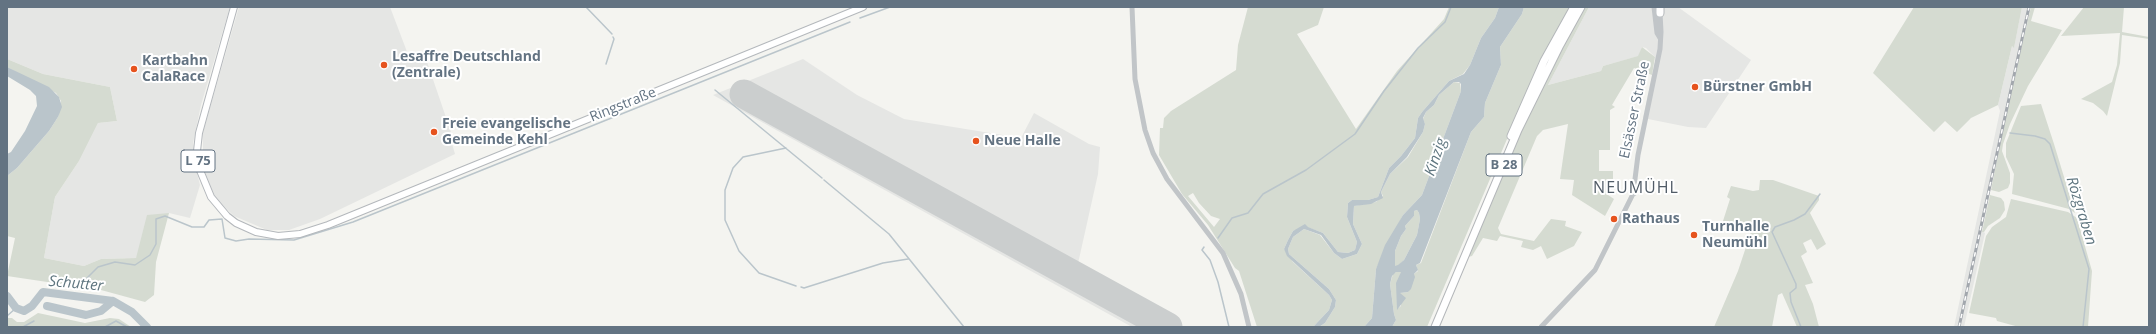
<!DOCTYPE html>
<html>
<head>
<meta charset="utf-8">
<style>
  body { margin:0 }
  #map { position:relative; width:2156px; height:334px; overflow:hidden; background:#f4f4f0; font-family:"Open Sans",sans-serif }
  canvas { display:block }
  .frame { position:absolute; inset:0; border:8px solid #637382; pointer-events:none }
</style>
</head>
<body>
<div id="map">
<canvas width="2156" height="334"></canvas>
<div class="frame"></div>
</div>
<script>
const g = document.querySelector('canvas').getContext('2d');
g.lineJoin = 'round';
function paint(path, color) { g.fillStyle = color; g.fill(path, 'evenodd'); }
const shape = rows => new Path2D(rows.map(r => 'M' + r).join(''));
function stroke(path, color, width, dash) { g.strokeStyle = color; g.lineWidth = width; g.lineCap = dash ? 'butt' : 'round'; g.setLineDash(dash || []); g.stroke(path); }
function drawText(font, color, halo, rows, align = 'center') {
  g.font = font + ' "Open Sans",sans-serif'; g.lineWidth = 4; g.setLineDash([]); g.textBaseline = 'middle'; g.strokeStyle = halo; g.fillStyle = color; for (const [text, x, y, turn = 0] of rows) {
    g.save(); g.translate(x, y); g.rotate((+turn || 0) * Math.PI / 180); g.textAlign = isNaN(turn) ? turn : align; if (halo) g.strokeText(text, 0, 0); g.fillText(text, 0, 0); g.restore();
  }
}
paint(shape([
  [7,7,230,7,201,105,193,143,194,161,200,185,190,218,169,213,136,258,101,259,84,266,44,258,55,197,79,161,98,123,117,121,110,87,43,74,7,59],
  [239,7,390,7,409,57,424,53,452,135,450,137,455,154,320,219,289,230,267,230,234,216,213,196,203,174,203,132],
  [1589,7,1678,7,1751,60,1706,128,1688,127,1643,118,1655,61,1655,57,1646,48,1642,47,1639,56,1603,66,1601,71,1548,85],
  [2022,7,2031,7,2007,109,1982,231,1985,233,1964,327,1954,327,2000,111,1998,105,2012,46,2014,47],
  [803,59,857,95,904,119,1021,138,1034,113,1089,144,1100,147,1098,174,1077,268,1182,327,1132,327,713,95]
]), '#e5e6e4');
paint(shape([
  [1248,7,1324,7,1318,25,1297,34,1356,129,1397,71,1444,19,1449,7,1499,7,1495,18,1481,38,1470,65,1463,74,1449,81,1422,112,1418,118,1415,138,1401,156,1389,168,1378,197,1368,200,1352,200,1348,203,1347,217,1357,242,1355,250,1348,253,1338,252,1323,233,1307,227,1293,231,1288,240,1284,249,1293,262,1329,295,1332,300,1329,310,1313,327,1257,327,1239,271,1235,268,1208,225,1182,194,1159,155,1160,128,1163,128,1164,118,1171,111,1236,70,1238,45],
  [1193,193,1199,203,1211,216,1220,219,1214,227,1188,196],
  [1524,7,1570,7,1533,78,1427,327,1392,327,1396,320,1394,314,1390,284,1393,274,1396,272,1401,272,1397,309,1401,306,1399,293,1408,292,1414,274,1418,271,1416,265,1421,263,1471,132,1484,117,1485,103,1501,65,1500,47,1522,14],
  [1584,7,1589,7,1548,85,1601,71,1603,66,1638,56,1642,47,1655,57,1652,75,1634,68,1612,105,1615,107,1610,110,1610,150,1599,150,1599,171,1613,171,1613,186,1608,195,1614,199,1605,216,1572,195,1574,180,1560,179,1568,124,1543,130,1537,136,1498,228,1501,234,1534,241,1551,219,1566,221,1565,226,1582,232,1574,246,1547,259,1541,246,1533,250,1521,247,1523,241,1500,236,1497,241,1483,238,1472,256,1468,257,1532,106],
  [1914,7,2022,7,2014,48,2012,46,1998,105,1971,118,1957,132,1945,121,1934,132,1873,73],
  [2031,7,2035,7,2031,21,2062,30,2028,86,2010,124,2003,144,2002,151,2010,173,2010,183,2008,188,1999,192,1991,190,2007,109],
  [2084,7,2124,7,2122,32,2149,37,2149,39,2122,35,2120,63,2107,116,2103,111,2093,103,2081,99,2112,82,2117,65,2120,33,2061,36],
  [7,59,43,74,110,87,117,121,98,123,79,161,55,197,44,258,84,266,101,259,136,258,147,215,169,213,156,262,154,295,145,302,101,290,7,276,15,238,7,236,7,176,17,168,49,131,58,117,61,101,56,93,7,67],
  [1454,82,1460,83,1461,91,1422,195,1403,215,1376,269,1372,318,1364,327,1319,327,1325,323,1335,307,1336,300,1329,289,1289,254,1288,249,1293,237,1304,229,1320,235,1334,253,1342,259,1357,254,1362,244,1353,224,1354,206,1376,202,1383,196,1381,192,1390,174,1408,157,1423,132,1425,124,1423,119,1426,112,1434,105,1439,95],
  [2041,104,2054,144,2075,213,2069,209,2012,194,2014,174,2006,157,2006,143,2021,106],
  [1760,180,1773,180,1819,196,1819,200,1810,213,1826,244,1817,250,1811,239,1803,243,1807,252,1801,256,1813,283,1805,285,1813,304,1819,327,1797,327,1782,293,1778,295,1772,327,1714,327,1738,271,1751,232,1723,221,1730,199,1727,197,1731,186,1753,191,1759,190],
  [1990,195,2001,198,2004,202,2005,210,2000,218,1988,226,1984,232,1982,232],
  [2011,199,2068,212,2077,218,2092,271,2088,327,2019,327,1997,321,1996,318,1969,313,1986,236,1992,227,2006,217],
  [1417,210,1419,213,1420,219,1417,235,1404,260,1398,266,1394,266,1395,251,1401,236,1406,229,1405,226,1414,216,1414,211],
  [38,313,85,323,110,318,119,319,131,327,7,327,7,318,12,318,17,322,24,322]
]), '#d5dbd1');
paint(shape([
  [1499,7,1524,7,1522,14,1500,47,1501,65,1485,103,1484,117,1471,132,1420,263,1416,265,1418,270,1414,274,1415,277,1411,289,1408,292,1400,293,1406,298,1397,310,1396,283,1401,272,1396,272,1392,276,1390,284,1394,314,1396,320,1392,327,1364,327,1372,318,1376,269,1385,245,1403,215,1422,195,1461,91,1461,84,1459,82,1454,82,1439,95,1434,105,1426,112,1423,118,1425,124,1423,132,1407,157,1390,174,1381,192,1383,198,1371,204,1354,206,1353,224,1362,244,1357,254,1342,259,1334,253,1321,235,1304,229,1293,237,1288,249,1289,254,1329,289,1336,300,1335,307,1325,323,1319,327,1313,327,1329,310,1332,300,1329,295,1287,256,1284,249,1288,240,1293,231,1305,224,1308,227,1323,233,1338,252,1348,253,1355,250,1357,242,1347,217,1348,203,1352,200,1368,200,1378,197,1389,168,1401,156,1415,138,1418,118,1422,112,1449,81,1464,74,1470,65,1481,38,1495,18],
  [1417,210,1419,213,1420,219,1417,235,1404,260,1398,265,1395,266,1395,251,1401,236,1406,229,1405,226,1414,216,1414,211],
  [7,67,49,87,59,97,62,107,58,117,49,131,17,168,7,176,7,154,11,152,25,131,37,106,36,96,30,90,7,76]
]), '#bac5cb');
stroke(shape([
  [586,7,612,34],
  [860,18,890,7],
  [606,64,614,39,613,37],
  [715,90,822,178],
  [2010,133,2035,136,2045,139,2050,144,2089,269,2083,327],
  [786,148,743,157,733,168,725,190,725,220,739,251,759,273,796,286],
  [824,180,889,234,964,327],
  [1218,238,1232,218,1248,213,1263,194,1306,170,1355,134,1384,91,1418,48,1445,22,1451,7],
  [1204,247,1202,250,1210,260,1218,282,1229,327],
  [87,278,98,267,115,262,135,265,150,255,156,244,156,219,165,216,192,227,204,227,209,220,222,219,225,238,236,241,249,239,294,240,353,222,850,22],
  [801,287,804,288,883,263,908,259],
  [7,316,16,308],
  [23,327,34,321],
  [105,327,116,321,127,327],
  [1801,327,1791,302,1790,293,1796,288,1796,284,1772,232,1775,227,1794,220,1805,214,1820,194]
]), '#bac5cb', 1.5);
stroke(shape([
  [7,296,16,308,24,311,32,306,43,292,113,301,132,312,147,327],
  [47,306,86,315,101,311,113,301]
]), '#bac5cb', 8);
stroke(shape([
  [744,94,1168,327]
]), '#cbcece', 29);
const major = shape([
  [234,7,199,133,197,151,199,168,211,197,227,216,236,223,256,232,278,236,300,234,328,225,863,7]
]);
const highway = shape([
  [1660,13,1660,7],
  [1511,136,1544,61,1574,7],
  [1435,327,1518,130,1560,45,1581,7]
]);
stroke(major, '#b4b8bc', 8);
stroke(highway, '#b4b7ba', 9);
stroke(shape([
  [1132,7,1135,79,1145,130,1153,153,1167,179,1223,253,1241,294,1249,327],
  [1654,7,1657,33,1660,38],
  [1634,187,1638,190,1635,193,1632,190,1634,187,1638,155,1660,49,1661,32,1660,13,1655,11],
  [1541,327,1595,270,1634,192]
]), '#c1c5c8', 5);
stroke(major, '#fff', 6);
stroke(highway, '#fff', 7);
const rail = shape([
  [1959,327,2029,7]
]);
stroke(rail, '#a2a7ad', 3);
stroke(rail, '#fff', 1.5, [4.5]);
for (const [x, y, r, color] of [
  [384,65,4,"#e6531e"],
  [134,69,4,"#e6531e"],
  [1695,87,4,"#e6531e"],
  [434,132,4,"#e6531e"],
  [976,141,4,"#e6531e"],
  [1614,219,4,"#e6531e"],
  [1694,235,4,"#e6531e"]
]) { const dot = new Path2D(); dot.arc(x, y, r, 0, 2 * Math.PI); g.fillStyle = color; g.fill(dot); stroke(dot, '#fff', 1.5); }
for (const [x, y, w] of [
  [198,161,34],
  [1504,165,36]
]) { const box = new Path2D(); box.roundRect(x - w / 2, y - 11, w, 22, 3); g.fillStyle = '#fff'; g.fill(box); stroke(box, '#637382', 1); }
drawText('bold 13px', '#637382', null, [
  ["L 75",198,161],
  ["B 28",1504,165]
]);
drawText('bold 14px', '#637382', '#fff', [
  ["Lesaffre Deutschland",392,57],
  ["(Zentrale)",392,73],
  ["Kartbahn",142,61],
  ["CalaRace",142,77],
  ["Bürstner GmbH",1703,87],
  ["Freie evangelische",442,124],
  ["Gemeinde Kehl",442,140],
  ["Neue Halle",984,141],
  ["Rathaus",1622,219],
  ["Turnhalle",1702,227],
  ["Neumühl",1702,243]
], 'left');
drawText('14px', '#637382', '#fff', [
  ["Ringstraße",623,105,-22],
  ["Elsässer Straße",1635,110,-78]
]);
drawText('italic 15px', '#5e757f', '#fff', [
  ["Kinzig",1436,157,-71],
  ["Rözgraben",2081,211,73],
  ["Schutter",76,284,5]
]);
g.letterSpacing = '1px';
drawText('16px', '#515c67', '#fff', [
  ["NEUMÜHL",1636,188]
]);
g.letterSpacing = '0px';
</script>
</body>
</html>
